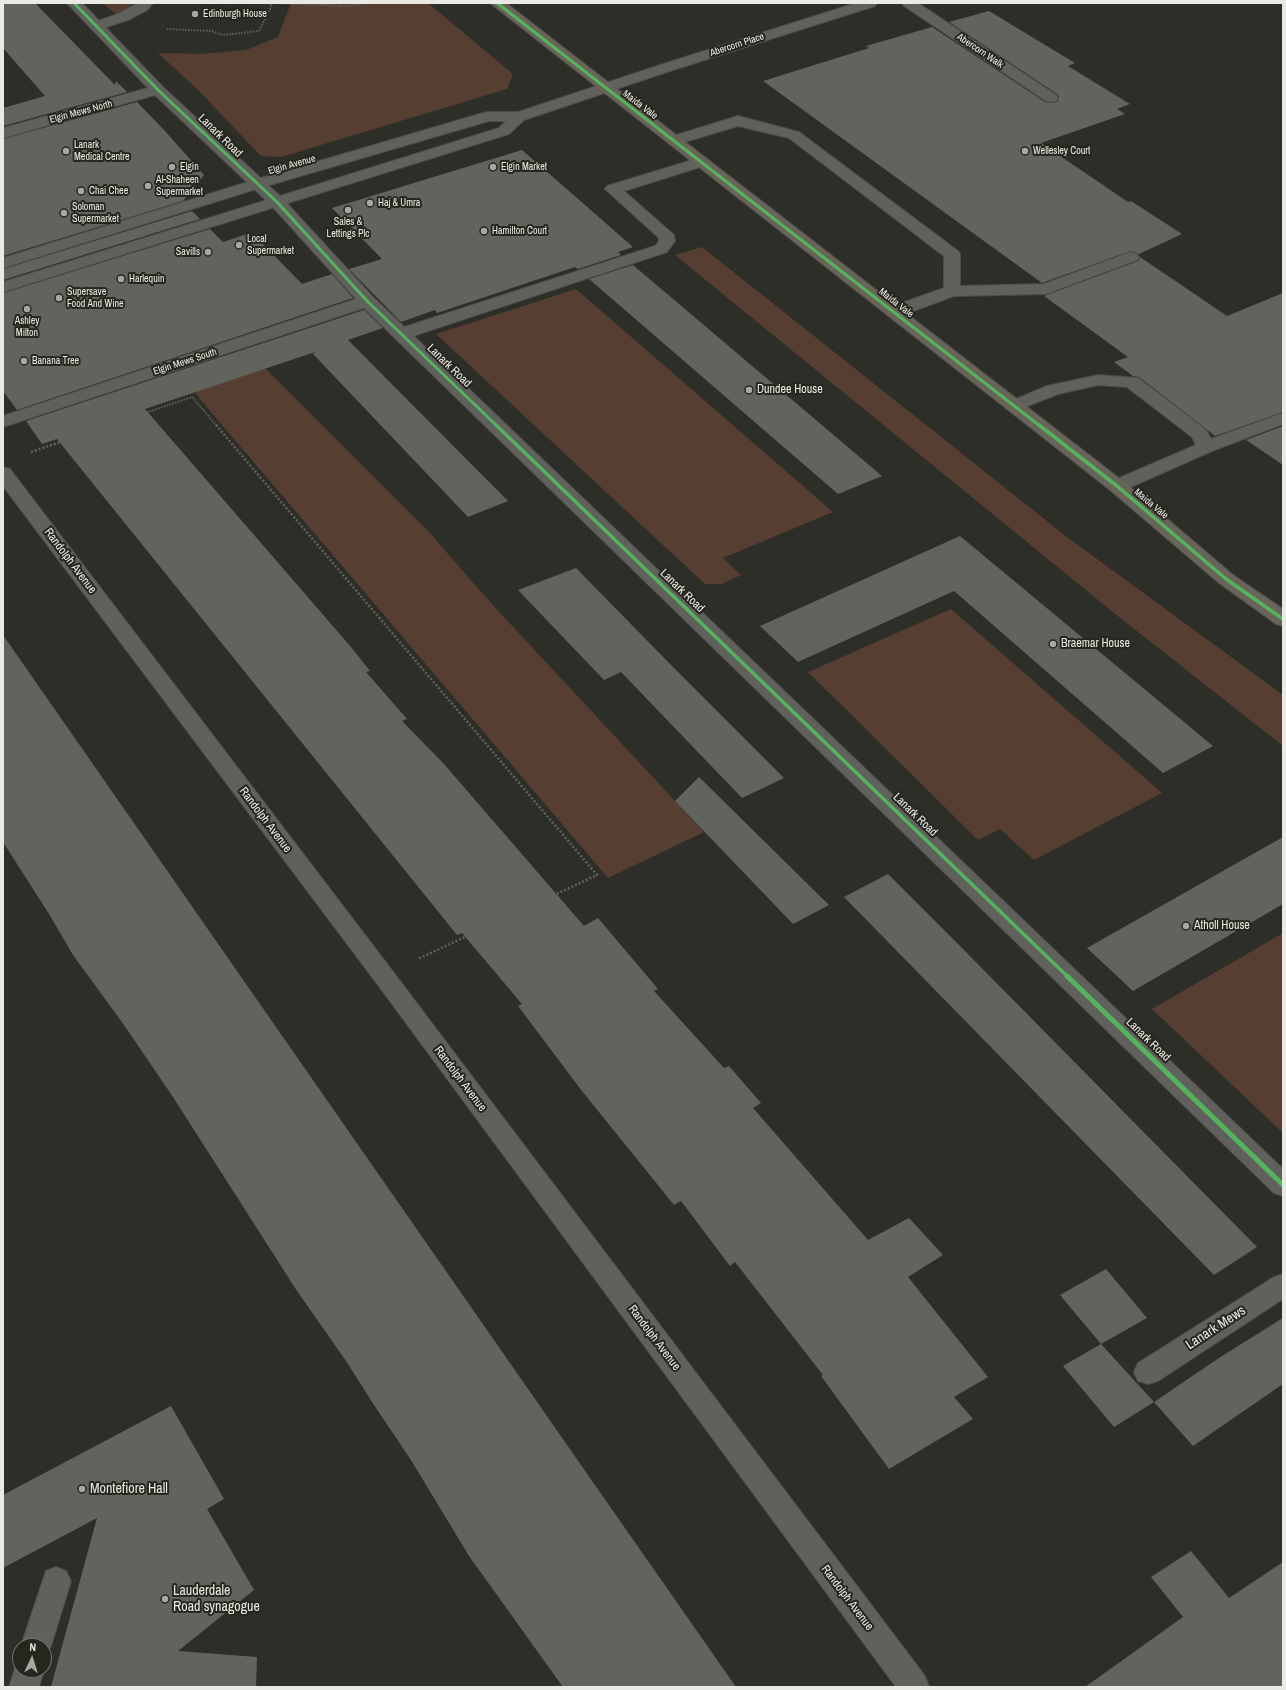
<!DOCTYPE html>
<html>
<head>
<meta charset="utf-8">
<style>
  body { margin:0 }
  #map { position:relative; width:1286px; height:1690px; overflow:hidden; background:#2e2e29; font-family:"Archivo Narrow",sans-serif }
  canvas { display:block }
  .frame { position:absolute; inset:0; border:4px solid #eaeae4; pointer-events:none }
  .north { position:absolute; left:12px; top:1638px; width:40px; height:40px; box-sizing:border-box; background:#27261e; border:1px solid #75746d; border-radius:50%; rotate:4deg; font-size:11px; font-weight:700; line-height:16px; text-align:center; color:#eaeae4 }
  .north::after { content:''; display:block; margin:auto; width:14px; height:18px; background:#a8a8a3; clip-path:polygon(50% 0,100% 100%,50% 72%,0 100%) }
</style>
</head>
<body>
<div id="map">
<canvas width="1286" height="1690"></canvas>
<div class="frame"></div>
<div class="north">N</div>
</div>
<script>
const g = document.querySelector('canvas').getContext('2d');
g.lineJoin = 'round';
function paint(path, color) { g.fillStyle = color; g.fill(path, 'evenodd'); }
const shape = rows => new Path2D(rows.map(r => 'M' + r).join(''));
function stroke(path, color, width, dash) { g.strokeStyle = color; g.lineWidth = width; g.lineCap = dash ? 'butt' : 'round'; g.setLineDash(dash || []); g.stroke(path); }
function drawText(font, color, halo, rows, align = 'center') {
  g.font = font + ' "Archivo Narrow",sans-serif'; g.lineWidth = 4; g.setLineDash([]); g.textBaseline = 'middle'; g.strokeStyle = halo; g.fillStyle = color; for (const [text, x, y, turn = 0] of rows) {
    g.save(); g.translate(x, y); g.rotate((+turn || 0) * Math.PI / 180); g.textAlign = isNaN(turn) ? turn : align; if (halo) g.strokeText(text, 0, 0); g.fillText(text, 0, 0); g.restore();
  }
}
paint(shape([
  [102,3,134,3,117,15],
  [291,3,428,3,513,74,507,89,281,157,261,156,198,90,158,53,201,54,246,50,278,37],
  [702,247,1067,537,1283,695,1283,746,1114,613,675,255],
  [576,289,833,512,723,558,741,575,722,584,705,584,436,334],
  [265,368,429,532,489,601,704,832,608,878,194,392],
  [951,609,1162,793,1034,860,1000,829,978,840,808,672],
  [1283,933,1283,1133,1152,1009]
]), '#563e32');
paint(shape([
  [3,3,35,3,115,85,116,81,127,92,3,126,3,108,45,96,3,48],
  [989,11,1075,63,1068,66,1130,104,1117,109,1125,114,1041,143,1128,202,1131,201,1182,234,1139,254,1131,251,1042,283,763,81,869,48,866,46,932,27,1045,102,1051,103,1057,102,1059,97,1057,94,949,22],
  [137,102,165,131,204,175,183,201,3,256,3,139],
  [522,150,633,247,618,252,621,255,578,269,575,267,437,313,435,310,401,322,349,269,382,259,332,208],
  [192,211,200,219,3,280,3,269],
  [210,229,223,242,244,235,256,237,302,284,332,274,353,298,17,410,3,391,3,293],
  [1140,257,1227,316,1283,293,1283,412,1215,436,1139,377,1133,376,1114,362,1128,357,1044,296,1138,261],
  [633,265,882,476,838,494,589,279],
  [364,310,383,328,348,340,508,501,468,517,313,354,315,352,145,409,351,647,370,671,366,672,407,719,402,721,444,764,584,926,598,918,658,989,654,991,724,1068,729,1066,761,1103,753,1108,868,1240,909,1218,943,1255,908,1277,988,1377,954,1397,973,1419,889,1469,821,1376,823,1375,735,1262,730,1266,681,1201,674,1205,582,1091,518,1006,522,1004,462,933,457,935,57,439,42,444,26,421],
  [1283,426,1283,465,1246,440],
  [960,536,1213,746,1163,773,954,591,798,662,760,626],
  [576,568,672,666,784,778,742,798,621,672,604,680,518,590],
  [3,635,597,1488,736,1687,563,1687,469,1556,411,1460,374,1405,346,1361,297,1291,173,1097,124,1025,73,955,49,914,3,842],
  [699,777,829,905,793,924,675,801],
  [1283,837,1283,904,1133,991,1087,948],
  [888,874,962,948,1257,1247,1214,1275,844,897],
  [1106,1269,1147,1318,1101,1344,1060,1295],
  [1283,1318,1283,1384,1193,1446,1154,1402,1222,1356],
  [1101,1344,1154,1402,1114,1427,1063,1366],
  [171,1406,224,1499,207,1509,254,1590,178,1651,257,1657,256,1687,51,1687,97,1518,3,1568,3,1495],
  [1191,1551,1229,1598,1283,1562,1283,1687,1085,1687,1183,1617,1151,1577]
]), '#61645c');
const service = shape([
  [138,3,153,3,147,10,128,20,97,30,92,29,90,26,92,23,118,14,138,3],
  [738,116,799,132,958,251,960,254,960,286,1044,284,1125,254,1131,252,1137,254,1139,257,1137,260,1046,294,954,296,900,316,894,317,888,316,886,312,888,308,944,288,944,256,789,138,738,126,675,145,670,143,667,140,670,137,738,116],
  [702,157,707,159,710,162,707,165,624,191,674,235,675,241,667,252,407,338,401,339,395,338,392,334,395,330,655,246,659,241,658,237,605,189,607,186,702,157],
  [1098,375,1138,378,1206,430,1211,439,1283,413,1283,424,1212,451,1124,490,1117,492,1110,490,1108,486,1110,482,1196,445,1192,437,1127,387,1098,385,1058,394,1015,411,1009,410,1006,406,1009,402,1047,386,1098,375],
  [1283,1274,1283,1299,1158,1381,1148,1384,1138,1381,1134,1372,1138,1363,1274,1277,1283,1274],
  [56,1567,66,1571,71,1581,51,1646,46,1656,44,1657,44,1646,21,1646,46,1571,56,1567],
  [18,1659,20,1659,20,1670,44,1670,39,1687,9,1687,18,1659]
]);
const minor = shape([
  [67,3,82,3,163,87,283,199,373,297,1283,1169,1283,1196,1274,1193,364,308,3,427,3,416,356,299,271,205,155,95,3,138,3,128,148,88,67,3],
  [902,3,918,3,1056,95,1058,98,1056,101,1051,102,1046,101,904,6,902,3],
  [3,467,10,469,391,969,925,1676,929,1687,896,1687,375,981,3,486,3,467]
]);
const tertiary = shape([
  [856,3,877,3,875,6,670,71,524,120,509,134,3,292,3,282,499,128,506,121,489,121,263,187,3,268,3,258,251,181,483,113,488,112,518,112,660,65,856,3]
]);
const primary = shape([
  [490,3,506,3,1124,482,1233,575,1283,609,1283,626,1276,624,1219,583,1110,490,490,3]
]);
stroke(service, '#4c4c49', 2);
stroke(minor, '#4c4c49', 2);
stroke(tertiary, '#4c4c49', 2);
stroke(primary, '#4c4c49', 2);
stroke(shape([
  [272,3,350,6,362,3],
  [167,29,211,31,223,35,259,31,272,5,269,3],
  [107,426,192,397,217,426]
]), '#62615e', 2, [1.5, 1.5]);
stroke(shape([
  [216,425,597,875,418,959],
  [31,452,110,425]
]), '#62615e', 2.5, [2, 2]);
paint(service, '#60605d');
paint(minor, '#60605d');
paint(tertiary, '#60605d');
paint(primary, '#69645a');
stroke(shape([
  [74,3,158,90,277,202,367,301,497,426],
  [497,3,1040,426]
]), '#56b35d', 3);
stroke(shape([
  [496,425,1068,977],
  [1039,425,1117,486,1226,579,1283,619]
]), '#56b35d', 3.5);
stroke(shape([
  [1067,976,1283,1185]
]), '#56b35d', 5);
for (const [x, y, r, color] of [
  [195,14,4,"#a8a8a3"],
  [66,151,4,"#a8a8a3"],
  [1025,151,4,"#a8a8a3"],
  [172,167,4,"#a8a8a3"],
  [493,167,4,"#a8a8a3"],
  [148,186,4,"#a8a8a3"],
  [81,191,4,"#a8a8a3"],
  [370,203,4,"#a8a8a3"],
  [348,210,4,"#a8a8a3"],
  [64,213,4,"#a8a8a3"],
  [484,231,4,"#a8a8a3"],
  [239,245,4,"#a8a8a3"],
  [208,252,4,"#a8a8a3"],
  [121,279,4,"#a8a8a3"],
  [59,298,4,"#a8a8a3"],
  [27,309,4,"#a8a8a3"],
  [24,361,4,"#a8a8a3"],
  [749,390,4,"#a8a8a3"],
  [1053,644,4,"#a8a8a3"],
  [1186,926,4,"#a8a8a3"],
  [82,1489,4,"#a8a8a3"],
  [165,1599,4,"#a8a8a3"]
]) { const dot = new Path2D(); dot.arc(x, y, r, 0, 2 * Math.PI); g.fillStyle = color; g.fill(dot); stroke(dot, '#27261e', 1.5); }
drawText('10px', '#eaeae4', '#27261e', [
  ["Edinburgh House",203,14],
  ["Lanark",74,145],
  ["Medical Centre",74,157],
  ["Wellesley Court",1033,151],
  ["Elgin",180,167],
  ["Elgin Market",501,167],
  ["Al-Shaheen",156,180],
  ["Supermarket",156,192],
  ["Chai Chee",89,191],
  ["Haj & Umra",378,203],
  ["Soloman",72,207],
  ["Supermarket",72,219],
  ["Sales &",348,222,"center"],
  ["Lettings Plc",348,234,"center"],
  ["Hamilton Court",492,231],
  ["Local",247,239],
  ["Supermarket",247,251],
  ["Savills",200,252,"right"],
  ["Harlequin",129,279],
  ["Supersave",67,292],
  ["Food And Wine",67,304],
  ["Ashley",27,321,"center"],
  ["Milton",27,333,"center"],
  ["Banana Tree",32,361]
], 'left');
drawText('10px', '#eaeae4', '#27261e', [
  ["Abercorn Place",737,45,-18],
  ["Abercorn Walk",980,51,34],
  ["Maida Vale",640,105,37],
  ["Elgin Mews North",81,112,-15],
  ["Elgin Avenue",292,165,-16],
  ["Maida Vale",896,303,38],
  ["Elgin Mews South",185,362,-18],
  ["Maida Vale",1151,504,40]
]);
drawText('12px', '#eaeae4', '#27261e', [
  ["Lanark Road",220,136,44],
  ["Lanark Road",449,366,44],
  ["Randolph Avenue",70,561,53],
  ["Lanark Road",682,591,44],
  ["Lanark Road",915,815,44],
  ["Randolph Avenue",265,820,53],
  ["Lanark Road",1148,1040,44],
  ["Randolph Avenue",460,1079,53],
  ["Randolph Avenue",654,1338,53],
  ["Randolph Avenue",847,1598,53]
]);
drawText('12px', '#eaeae4', '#27261e', [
  ["Dundee House",757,390],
  ["Braemar House",1061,644],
  ["Atholl House",1194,926]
], 'left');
drawText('14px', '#eaeae4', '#27261e', [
  ["Lanark Mews",1216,1328,-33]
]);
drawText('14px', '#eaeae4', '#27261e', [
  ["Montefiore Hall",90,1489],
  ["Lauderdale",173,1591],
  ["Road synagogue",173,1607]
], 'left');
</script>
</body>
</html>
